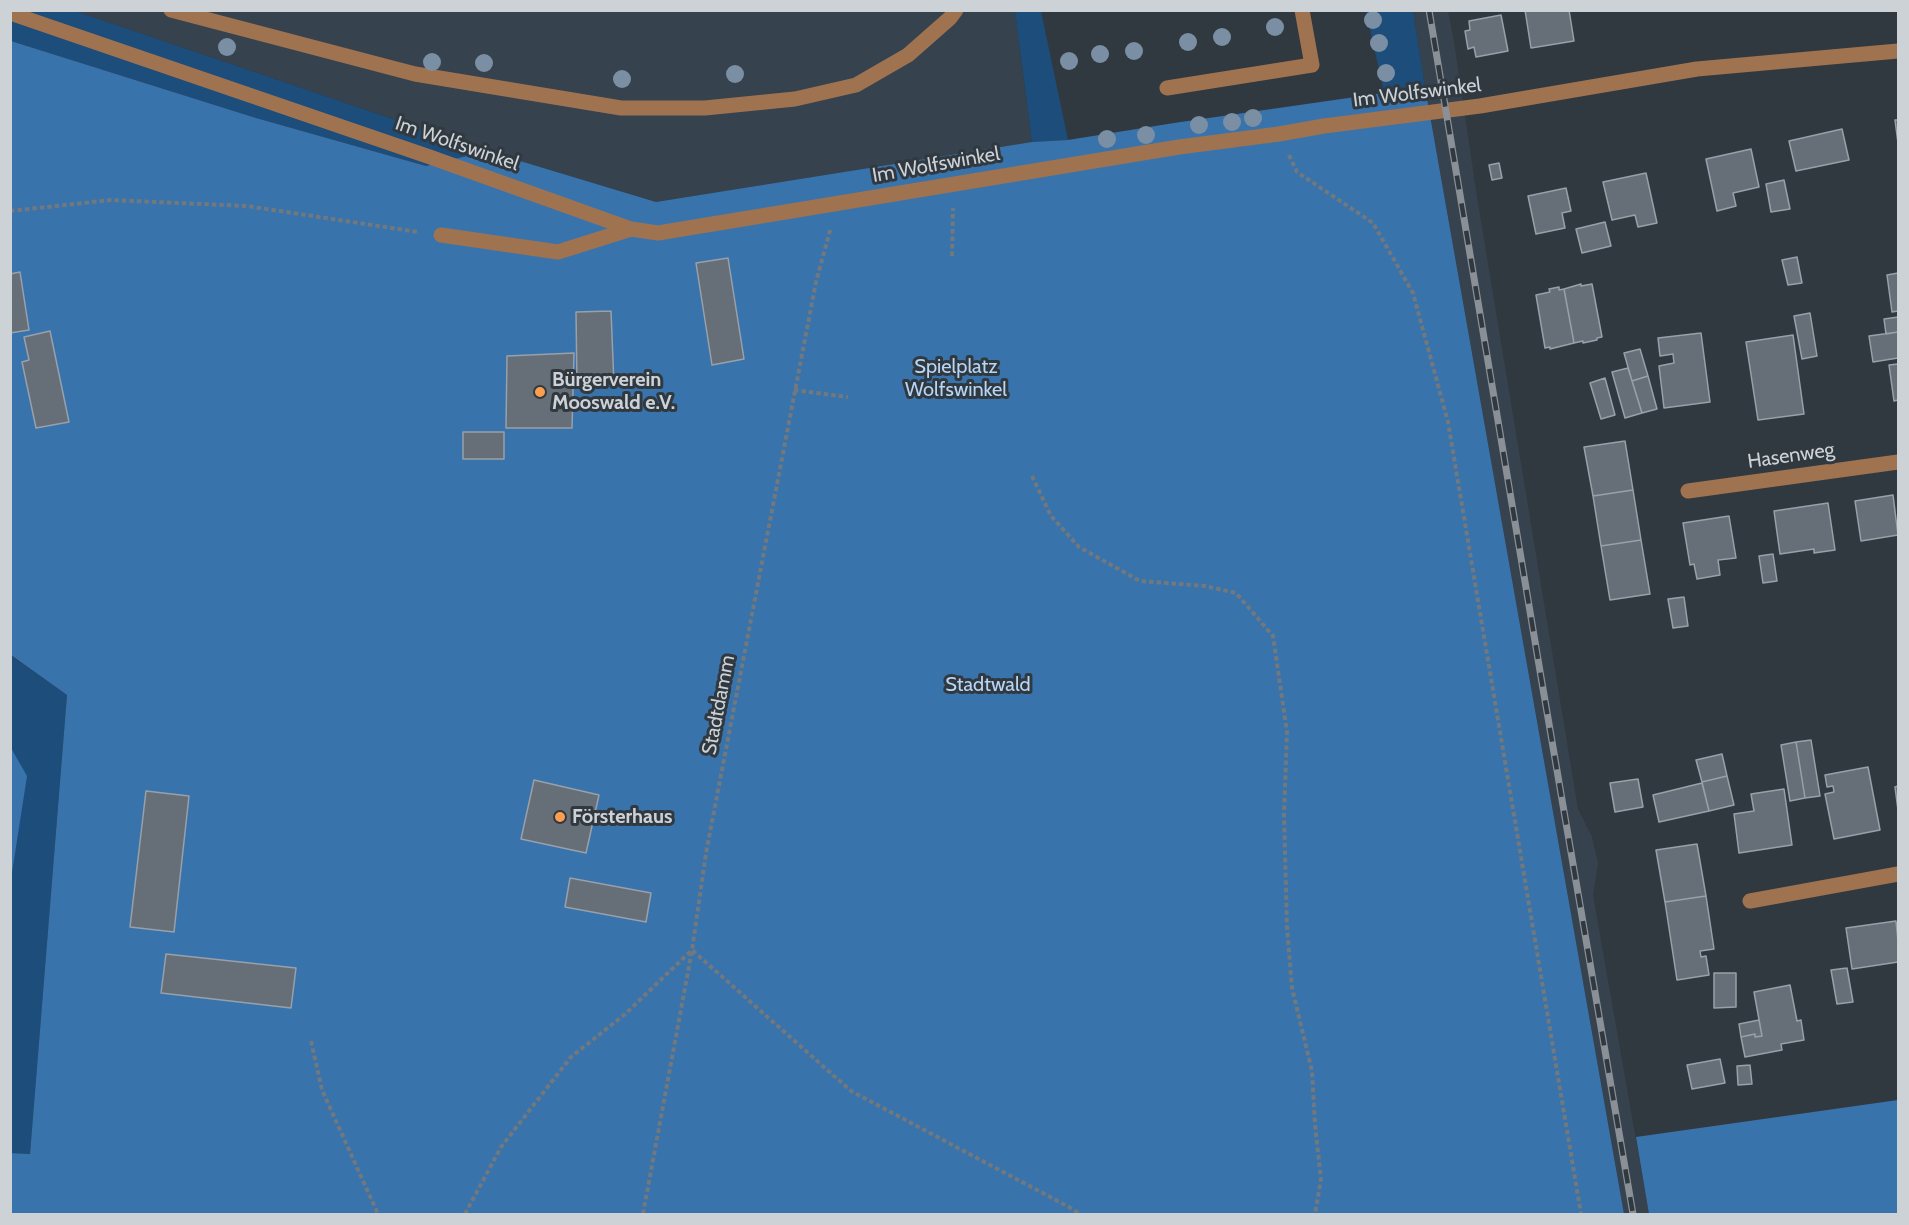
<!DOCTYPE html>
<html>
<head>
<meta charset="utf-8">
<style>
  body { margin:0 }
  #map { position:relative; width:1909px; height:1225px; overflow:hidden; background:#313940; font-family:Cabin,sans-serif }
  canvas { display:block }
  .frame { position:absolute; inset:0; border:12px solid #cdd2d7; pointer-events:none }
</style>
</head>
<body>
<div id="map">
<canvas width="1909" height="1225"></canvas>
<div class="frame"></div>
</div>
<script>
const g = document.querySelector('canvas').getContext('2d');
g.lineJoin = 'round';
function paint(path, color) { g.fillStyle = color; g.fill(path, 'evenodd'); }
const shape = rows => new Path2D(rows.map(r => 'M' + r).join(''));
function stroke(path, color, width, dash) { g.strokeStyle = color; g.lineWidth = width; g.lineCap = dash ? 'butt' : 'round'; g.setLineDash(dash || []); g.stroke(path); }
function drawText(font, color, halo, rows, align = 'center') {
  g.font = font + ' Cabin,sans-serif'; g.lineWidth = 6; g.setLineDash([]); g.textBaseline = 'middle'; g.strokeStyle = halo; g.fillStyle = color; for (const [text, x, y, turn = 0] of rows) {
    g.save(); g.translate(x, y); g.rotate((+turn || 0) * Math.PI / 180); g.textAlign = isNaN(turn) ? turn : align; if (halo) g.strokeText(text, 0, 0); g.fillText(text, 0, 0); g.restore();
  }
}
paint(shape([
  [75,11,1015,11,1032,142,656,202,487,151],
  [1413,11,1448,11,1454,42,1477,197,1578,809,1592,837,1598,863,1593,895,1649,1214,1624,1214,1425,87]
]), '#36424e');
paint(shape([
  [11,11,75,11,487,151,426,166,256,118,11,41],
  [1015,11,1041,11,1068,140,1032,142],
  [1366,11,1413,11,1425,87,1384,92],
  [10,655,67,695,30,1154,10,1153]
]), '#1d4d7b');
paint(shape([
  [11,41,256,118,426,166,487,151,656,202,1032,142,1068,140,1174,123,1425,87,1624,1214,11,1214,10,1153,30,1154,67,695,11,655],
  [11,748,27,776,11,879,10,879],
  [1898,1100,1898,1214,1649,1214,1636,1137]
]), '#3973ac');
const building = shape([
  [1525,10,1569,10,1574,41,1531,48,1525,10],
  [1501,15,1508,51,1476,57,1474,47,1468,49,1465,31,1470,30,1469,21,1501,15],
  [1895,120,1898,120,1898,143,1895,120],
  [1842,129,1849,160,1796,171,1789,141,1842,129],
  [1751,149,1759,187,1733,193,1736,206,1717,211,1706,159,1751,149],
  [1499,163,1502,178,1492,180,1489,165,1499,163],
  [1646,173,1657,223,1638,227,1635,215,1612,220,1603,182,1646,173],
  [1784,180,1790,209,1771,212,1766,184,1784,180],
  [1566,188,1571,211,1562,213,1565,228,1536,234,1528,196,1566,188],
  [1605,222,1611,246,1582,253,1576,229,1605,222],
  [1797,257,1802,283,1788,285,1782,260,1797,257],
  [728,258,744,359,712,365,696,263,728,258],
  [20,272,29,330,10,333,10,274,20,272],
  [1898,273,1898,311,1892,312,1887,275,1898,273],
  [1581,284,1581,286,1592,284,1602,337,1597,338,1597,340,1583,343,1583,341,1574,343,1564,289,1581,284],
  [1559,287,1559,290,1564,289,1574,343,1550,349,1550,347,1545,348,1536,295,1550,292,1549,289,1559,287],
  [611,311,614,385,577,385,576,312,611,311],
  [1810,313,1817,356,1802,359,1794,316,1810,313],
  [1898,317,1898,332,1886,334,1884,319,1898,317],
  [50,331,69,422,36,428,22,362,29,360,24,337,50,331],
  [1898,332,1898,358,1873,362,1869,336,1898,332],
  [1701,333,1710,402,1664,408,1659,366,1674,363,1673,354,1660,356,1658,338,1701,333],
  [1793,335,1804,414,1758,420,1746,342,1793,335],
  [1640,349,1648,376,1632,381,1624,353,1640,349],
  [574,353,572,428,506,428,507,356,574,353],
  [1898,364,1898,400,1894,401,1889,365,1898,364],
  [1628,368,1642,413,1625,418,1612,372,1628,368],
  [1648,376,1657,409,1642,413,1632,381,1648,376],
  [1605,378,1615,415,1601,419,1590,383,1605,378],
  [463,432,504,432,504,459,463,459,463,432],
  [1625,441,1633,490,1593,496,1584,447,1625,441],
  [1633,490,1641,540,1601,546,1593,496,1633,490],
  [1893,495,1898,535,1861,541,1855,501,1893,495],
  [1828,503,1835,550,1814,553,1814,549,1780,554,1774,511,1828,503],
  [1729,516,1736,558,1718,560,1720,575,1697,579,1694,564,1690,565,1683,523,1729,516],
  [1641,540,1650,594,1610,600,1601,546,1641,540],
  [1773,554,1777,581,1763,583,1759,556,1773,554],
  [1684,597,1688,626,1673,628,1668,599,1684,597],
  [1811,740,1820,796,1805,798,1796,742,1811,740],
  [1796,742,1805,798,1790,801,1781,745,1796,742],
  [1722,754,1727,776,1702,782,1696,760,1722,754],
  [1868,767,1880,830,1834,839,1825,794,1834,792,1833,786,1827,787,1825,775,1868,767],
  [1727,776,1734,805,1709,811,1702,782,1727,776],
  [1638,779,1643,807,1615,812,1610,783,1638,779],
  [534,780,599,795,586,853,521,839,534,780],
  [1702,783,1709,811,1659,822,1653,795,1702,783],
  [1898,786,1898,810,1895,787,1898,786],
  [1784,789,1792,845,1739,853,1734,814,1754,811,1751,794,1784,789],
  [146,791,189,796,174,932,130,927,146,791],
  [1697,844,1706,896,1665,902,1656,850,1697,844],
  [570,878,651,893,646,922,565,907,570,878],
  [1706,896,1714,949,1700,951,1701,957,1706,956,1709,975,1677,980,1665,902,1706,896],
  [1896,921,1898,941,1898,962,1852,969,1846,928,1896,921],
  [166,954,296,968,291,1008,161,993,166,954],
  [1847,968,1853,1002,1837,1004,1831,970,1847,968],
  [1714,973,1736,973,1736,1007,1714,1008,1714,973],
  [1790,985,1797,1021,1801,1020,1804,1040,1781,1044,1782,1050,1745,1057,1741,1037,1755,1034,1755,1037,1762,1036,1754,992,1790,985],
  [1759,1020,1762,1036,1755,1037,1755,1034,1741,1037,1739,1024,1759,1020],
  [1720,1059,1725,1083,1692,1089,1687,1065,1720,1059],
  [1750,1065,1752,1084,1738,1085,1737,1066,1750,1065]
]);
paint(building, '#666f77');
stroke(building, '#98a0aa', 1.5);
stroke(shape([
  [1289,155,1297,172,1373,223,1413,293,1448,422,1581,1214],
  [10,211,111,200,247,206,418,232],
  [952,256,953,208],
  [794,390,848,397],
  [1032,476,1051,516,1079,547,1140,581,1205,586,1236,593,1273,636,1287,732,1284,815,1287,927,1292,988,1312,1071,1315,1125,1321,1179,1315,1214],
  [311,1041,322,1090,378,1214],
  [465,1214,501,1147,571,1057,624,1015,692,950,851,1091,1069,1207,1080,1214],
  [643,1214,692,950,706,853,816,282,831,227]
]), '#71787e', 4, [4.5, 3]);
stroke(shape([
  [171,10,415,74,621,108,705,108,795,99,856,85,908,55,950,18,956,10],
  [10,13,430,157,631,229,658,233,1179,147,1279,134,1324,126,1480,106,1697,69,1898,51],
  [1167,88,1312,65,1302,10],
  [441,235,558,252,631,229],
  [1688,491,1898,462],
  [1750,901,1898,874]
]), '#a07350', 15);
const rail = shape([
  [1429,10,1541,677,1633,1214]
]);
stroke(rail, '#8a9096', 7);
stroke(rail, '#313940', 4.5, [14]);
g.fillStyle = '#7b8fa4';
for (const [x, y] of [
  [1373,20],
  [1275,27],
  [1222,37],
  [1188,42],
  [1379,43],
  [227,47],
  [1134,51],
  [1100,54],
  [1069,61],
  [432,62],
  [484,63],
  [1386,73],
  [735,74],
  [622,79],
  [1253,118],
  [1232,122],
  [1199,125],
  [1146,135],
  [1107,139]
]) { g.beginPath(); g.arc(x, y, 9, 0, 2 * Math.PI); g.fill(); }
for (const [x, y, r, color] of [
  [540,392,6,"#fb9e50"],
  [560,817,6,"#fb9e50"]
]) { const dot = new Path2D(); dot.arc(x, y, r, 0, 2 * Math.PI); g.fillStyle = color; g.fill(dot); stroke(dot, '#313940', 2); }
drawText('20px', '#cdd2d7', '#313940', [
  ["Im Wolfswinkel",1417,93,-7],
  ["Im Wolfswinkel",457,144,19],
  ["Im Wolfswinkel",936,165,-10],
  ["Hasenweg",1791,456,-8],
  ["Stadtdamm",719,705,-79]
]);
drawText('20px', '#b7d5f5', '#313940', [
  ["Spielplatz",956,367],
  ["Wolfswinkel",956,390],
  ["Stadtwald",988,685]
]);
drawText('bold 20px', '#cdd2d7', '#313940', [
  ["Bürgerverein",552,380],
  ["Mooswald e.V.",552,403],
  ["Försterhaus",572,817]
], 'left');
</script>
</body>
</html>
